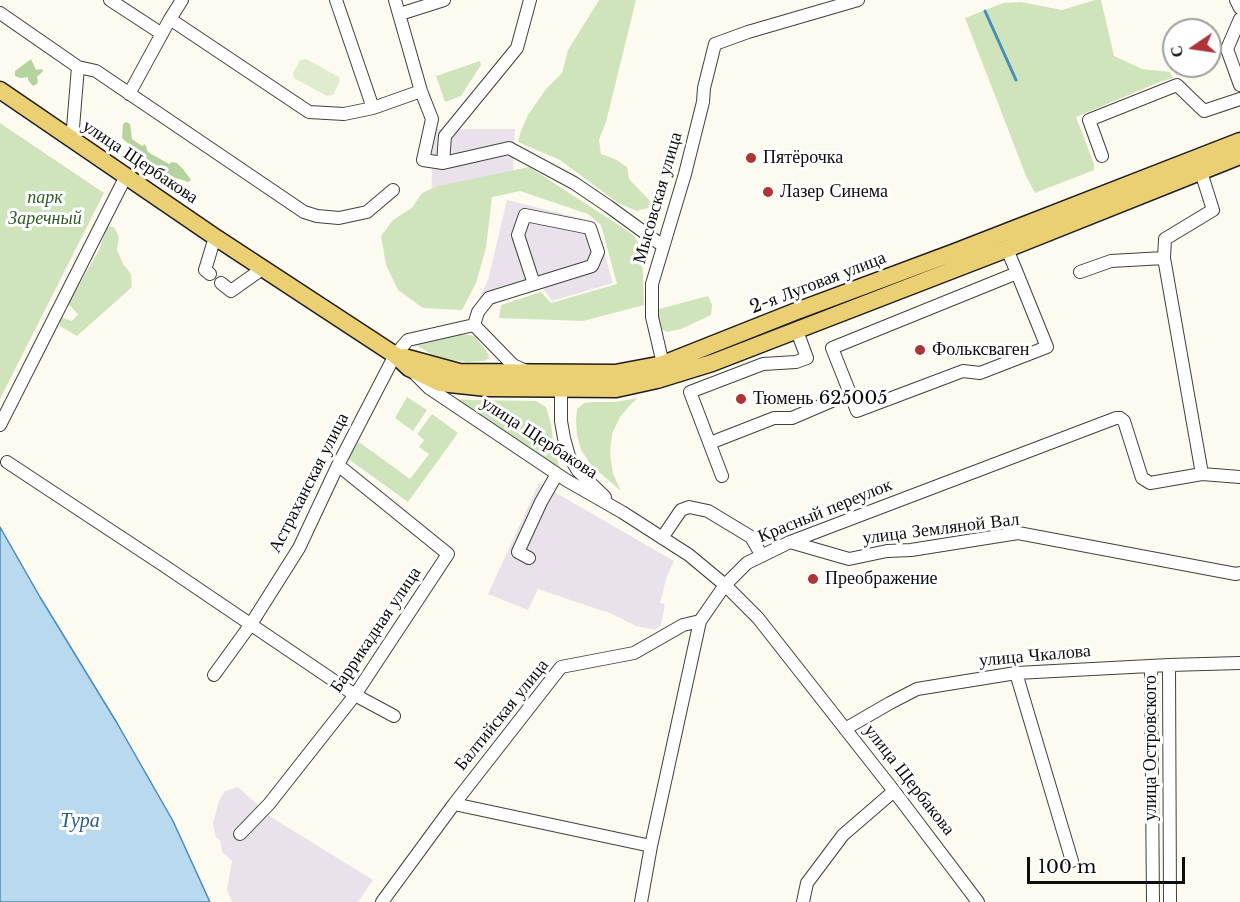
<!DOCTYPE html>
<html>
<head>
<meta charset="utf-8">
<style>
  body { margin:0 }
  #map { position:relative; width:1240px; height:902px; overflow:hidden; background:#fdfbef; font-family:"Libre Baskerville",serif }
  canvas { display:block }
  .north { position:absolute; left:1162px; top:18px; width:60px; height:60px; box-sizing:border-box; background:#fff; border:2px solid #9e9e9e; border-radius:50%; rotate:257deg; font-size:16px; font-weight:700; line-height:24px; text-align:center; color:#0d0d0d }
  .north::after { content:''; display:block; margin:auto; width:21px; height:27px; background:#ae3437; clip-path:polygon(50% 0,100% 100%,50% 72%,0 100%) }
  .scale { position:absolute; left:1027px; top:857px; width:158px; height:27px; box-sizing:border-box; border:3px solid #0d0d0d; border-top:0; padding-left:8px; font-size:18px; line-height:21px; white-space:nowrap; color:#0d0d0d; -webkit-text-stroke:4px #fff; paint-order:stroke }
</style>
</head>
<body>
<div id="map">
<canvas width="1240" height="902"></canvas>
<div class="north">С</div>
<div class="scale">100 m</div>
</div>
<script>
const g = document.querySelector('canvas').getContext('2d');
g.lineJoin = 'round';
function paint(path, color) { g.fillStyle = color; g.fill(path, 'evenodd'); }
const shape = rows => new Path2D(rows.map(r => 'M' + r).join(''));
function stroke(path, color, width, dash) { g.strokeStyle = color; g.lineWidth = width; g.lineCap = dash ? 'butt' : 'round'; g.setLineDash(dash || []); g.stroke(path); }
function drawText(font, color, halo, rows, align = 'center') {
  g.font = font + ' "Libre Baskerville",serif'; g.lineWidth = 6; g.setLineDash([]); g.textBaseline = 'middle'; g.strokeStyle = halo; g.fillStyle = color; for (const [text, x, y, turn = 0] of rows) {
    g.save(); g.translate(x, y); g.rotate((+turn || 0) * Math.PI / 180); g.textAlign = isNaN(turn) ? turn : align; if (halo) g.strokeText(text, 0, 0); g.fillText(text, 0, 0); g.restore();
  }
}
paint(shape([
  [433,129,515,129,512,187,431,208],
  [507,200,595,222,613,283,552,301,542,287,502,300,487,309,477,303,488,280],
  [539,483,674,561,667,576,660,603,665,604,661,625,655,630,636,626,612,614,538,589,528,610,488,594],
  [238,787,271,817,373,880,358,902,232,902,227,890,232,861,222,852,220,840,216,838,213,823,219,801,225,791]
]), '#eae2eb');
paint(shape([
  [599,0,636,0,606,122,599,140,601,154,615,159,627,167,629,179,650,201,648,208,637,211,618,203,560,160,518,142,521,131,528,115,546,89,562,73,568,50],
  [1095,0,1101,0,1114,56,1142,69,1170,72,1173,78,1162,81,1076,117,1094,164,1094,170,1035,193,1026,176,965,18,1003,3,1021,2,1062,10],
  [480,61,481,65,461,96,445,102,436,76],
  [0,123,104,193,0,399],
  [529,167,631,233,642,247,644,305,583,321,499,318,501,305,541,292,551,303,617,284,601,225,588,214,520,191,492,197,486,248,476,283,462,310,423,308,398,290,386,265,381,236,393,220,412,208,422,193,438,186],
  [107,226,114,227,119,237,117,250,123,264,131,274,132,287,77,336,60,326,60,317,72,321,78,314,68,304,99,250],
  [708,296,712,305,711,315,681,329,667,332,659,328,655,318,659,309],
  [462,334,475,336,489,355,488,359,484,361,468,362,450,360,431,354,413,343],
  [407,397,427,410,413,431,395,418],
  [638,398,630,405,620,417,612,434,610,453,613,474,621,491,592,466,581,450,577,436,576,420,577,409,584,403,594,402,615,402],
  [454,399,472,400,536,401,546,407,551,424,554,450,560,468],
  [432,414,458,433,408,502,347,458,359,442,410,479,429,454,419,447,424,440,417,434]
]), '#d0e4bc');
paint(shape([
  [31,59,36,70,42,69,43,71,37,77,38,81,37,84,33,86,28,80,28,77,21,78,15,76,15,71],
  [126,122,130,124,132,139,142,146,145,144,148,152,169,164,172,162,177,163,183,169,191,180,188,182,170,176,158,166,147,161,122,138,123,124]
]), '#b4d39d');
paint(shape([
  [306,59,339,77,340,81,333,95,327,96,294,78,293,73,300,60]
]), '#e0eccd');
const water = shape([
  [0,527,40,597,117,723,173,821,210,902,0,902,0,527]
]);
paint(water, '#b9d9ef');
stroke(water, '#478cbe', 1.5);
stroke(shape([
  [985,11,1016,80]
]), '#478cbe', 3);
const minor = shape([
  [110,0,162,34],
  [336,0,373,108],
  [395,0,421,91,432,119,423,160,443,163,509,148,574,183,608,206,663,246],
  [1236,0,1240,8],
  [0,13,78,67,96,71,304,212,317,216,339,218,367,212,393,190],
  [400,14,444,0],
  [170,19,309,112,344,114,373,108,421,91],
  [1240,19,1227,49,1240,85],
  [129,94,170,19,182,0],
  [72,140,78,67],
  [1102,156,1089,120,1177,85,1204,111,1240,99],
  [443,163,445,136,517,48,530,0],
  [1007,249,1017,273,1047,347,980,373,963,371,857,411,832,348,1017,273],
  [1164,258,1165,239,1213,210,1201,172],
  [1080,272,1111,261,1164,258,1202,474],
  [210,274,205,270,215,237],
  [221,283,231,291,262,269],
  [474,325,478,312,489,298,592,266,598,252,590,228,525,215,518,235,534,284],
  [474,325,513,365,524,370],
  [663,364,652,317,652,284,685,174,703,102,704,88,715,44,748,32,858,0],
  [416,375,429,388,566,480,622,512,689,555,725,585,758,618,894,791,978,902],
  [561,383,561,421,564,438,569,456,578,471,605,497],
  [0,425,126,176],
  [710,443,774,418,792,418,834,400],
  [7,462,163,565,355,695,394,716],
  [722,476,690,392,763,364,796,362,807,358,797,331],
  [662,538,681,510,689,507,708,511,751,537,762,556],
  [790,542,849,559,887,551,911,550,1018,533,1236,574,1240,573],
  [529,558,518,552,541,502,557,474],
  [1169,665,1170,902],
  [1151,666,1153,902],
  [1016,673,1072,861],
  [214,675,251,624,299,548,338,465,395,355,408,340,474,325],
  [845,729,890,703,917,689,1016,673,1169,665,1240,663],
  [454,804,651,846],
  [240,834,269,804,355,695,448,554,338,465],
  [382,902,454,804,561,667,634,653,683,625,700,621],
  [641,902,651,846,700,621,725,585,747,563,790,542,1116,418,1120,418,1124,421,1142,478,1150,483,1202,474,1240,477],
  [803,902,807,883,843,835,894,791]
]);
const major = shape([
  [0,90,215,237,395,355,409,368,440,383,487,388,616,389,657,380,712,363,1007,249,1240,156],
  [404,357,459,372,615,373,663,364,794,312,955,252,1240,141]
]);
stroke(minor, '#404040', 14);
stroke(major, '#1e1e1e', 19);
stroke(minor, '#fff', 12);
stroke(major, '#ead072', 16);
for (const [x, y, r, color] of [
  [751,158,6,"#ae3437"],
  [768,192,6,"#ae3437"],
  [920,350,6,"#ae3437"],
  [741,399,6,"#ae3437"],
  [813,579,6,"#ae3437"]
]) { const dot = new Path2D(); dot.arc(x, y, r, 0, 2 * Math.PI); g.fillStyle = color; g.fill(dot); stroke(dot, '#fff', 2); }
drawText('18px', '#0d0d0d', '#fff', [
  ["Пятёрочка",763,158],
  ["Лазер Синема",780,192],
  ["Фольксваген",932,350],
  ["Тюмень 625005",753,399],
  ["Преображение",825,579]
], 'left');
drawText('18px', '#0d0d0d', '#fff', [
  ["улица Щербакова",140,162,34],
  ["Мысовская улица",658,198,-74],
  ["2-я Луговая улица",818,283,-21],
  ["улица Щербакова",539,438,33],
  ["Астраханская улица",309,483,-63],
  ["Красный переулок",825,511,-22],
  ["улица Земляной Вал",941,529,-7],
  ["Баррикадная улица",376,630,-56],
  ["улица Чкалова",1035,656,-5],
  ["Балтийская улица",502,715,-51],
  ["улица Островского",1151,748,-90],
  ["улица Щербакова",909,780,52]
]);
drawText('italic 18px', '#2f5e24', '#fff', [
  ["парк",45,198],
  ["Заречный",45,219]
]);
drawText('italic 20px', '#245e91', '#fff', [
  ["Тура",80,821]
]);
</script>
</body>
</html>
